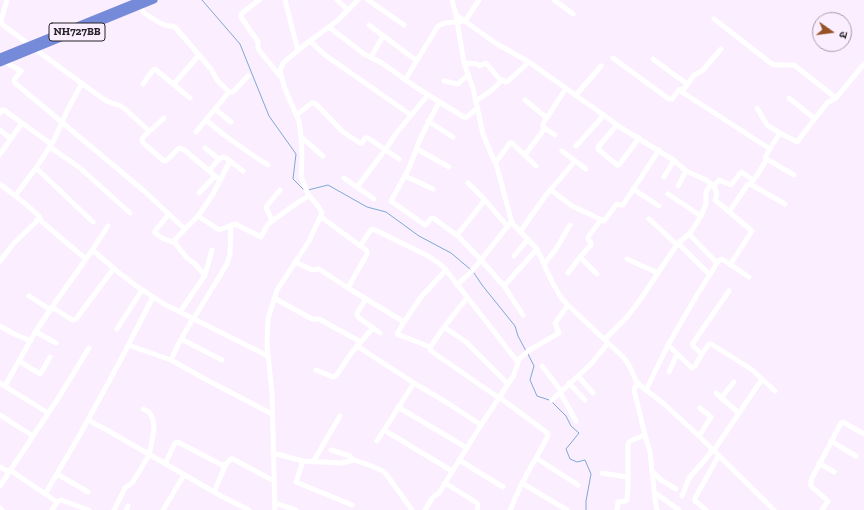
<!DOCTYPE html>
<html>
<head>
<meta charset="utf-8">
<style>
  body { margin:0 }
  #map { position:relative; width:864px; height:510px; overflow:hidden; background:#fbeefe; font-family:"Zilla Slab","Noto Sans Devanagari",serif }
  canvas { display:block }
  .north { position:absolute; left:812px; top:12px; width:40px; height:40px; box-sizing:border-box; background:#fbeefe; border:1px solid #a69da8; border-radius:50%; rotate:104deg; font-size:11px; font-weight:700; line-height:16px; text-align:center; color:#272328 }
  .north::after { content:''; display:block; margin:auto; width:14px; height:18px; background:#965127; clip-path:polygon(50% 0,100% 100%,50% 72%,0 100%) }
</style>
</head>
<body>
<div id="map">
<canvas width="864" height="510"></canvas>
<div class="north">उ</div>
</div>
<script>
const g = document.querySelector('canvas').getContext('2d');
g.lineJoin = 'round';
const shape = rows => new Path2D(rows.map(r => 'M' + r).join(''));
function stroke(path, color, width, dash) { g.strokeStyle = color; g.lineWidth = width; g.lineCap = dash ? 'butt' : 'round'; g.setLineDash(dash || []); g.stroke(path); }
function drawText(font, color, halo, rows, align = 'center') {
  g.font = font + ' "Zilla Slab",serif'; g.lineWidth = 3.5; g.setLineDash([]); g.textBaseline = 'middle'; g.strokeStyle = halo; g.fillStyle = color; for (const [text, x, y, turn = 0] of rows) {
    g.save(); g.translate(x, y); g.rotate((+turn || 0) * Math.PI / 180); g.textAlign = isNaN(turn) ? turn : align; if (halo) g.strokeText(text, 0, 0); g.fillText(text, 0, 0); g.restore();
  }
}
stroke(shape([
  [202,0,240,44,269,116,296,154,293,179,304,190],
  [308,190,328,185,367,207,386,212,419,236,451,253,470,269],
  [474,273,482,285,515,326,518,336,526,351],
  [528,354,534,366,530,380,537,396,549,400],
  [552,402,566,416,571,426,579,433,566,449,570,459,577,462,585,460,591,474,586,501,586,510]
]), '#7da8d3', 1);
stroke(shape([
  [7,0,1,21,3,25,66,72,105,100,111,103,119,105,125,109,149,131],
  [259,0,241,14,241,17,258,42,258,48,259,50,280,76],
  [285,0,298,51],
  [337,0,348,10],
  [368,0,404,25],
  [452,0,456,15,464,63,473,88,483,134,487,144,497,167,512,223,537,249,553,284,562,299,571,308,624,358,629,365,637,383,663,403,699,436,774,510],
  [554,0,573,14],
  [139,6,144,13,160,23,168,26,172,26,175,27,211,69,217,80,229,92,233,92,248,76],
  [456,15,497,44,529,62,623,129,672,159,686,171,706,180,714,186],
  [714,19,772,64,777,65,794,65,836,98],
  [369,25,417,61],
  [329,27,364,54,382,63,417,88,464,117,467,117,477,108],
  [310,41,325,55,411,115],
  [371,57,383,36],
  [613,58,669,99,672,99,679,90,684,89,694,75,702,71,721,49],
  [653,59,687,84],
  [4,61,21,71,14,80,15,83,144,191,185,229],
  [464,63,477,64,479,66,486,63,501,81],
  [405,80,438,26,445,23,465,21,479,0],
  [444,81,458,84,468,75],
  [143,84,153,70,155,69,190,98],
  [174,84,199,55],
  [679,90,770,149],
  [576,95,601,66],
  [789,98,815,119],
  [525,100,547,118],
  [476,101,492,90,502,80,503,80,505,82,507,82,529,62],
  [439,102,421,137,409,168,391,201,425,225,427,224,430,219,433,218,458,236,481,260,504,286,523,315],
  [757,108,767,125,780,133,797,142,827,103,836,98,864,64],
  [215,109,231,122],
  [0,113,2,110,4,110,22,123],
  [296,115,312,103,315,103,343,132,360,143,362,143,365,138,368,138,399,159],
  [164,118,142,138,142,140,143,143,163,160,165,161,167,160,178,149,180,148,183,149,220,180],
  [206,120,224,135,251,154,268,165],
  [428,121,453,137],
  [617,125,598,147,598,149,617,165,619,165,639,138],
  [0,130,11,139],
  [196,132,229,92],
  [780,133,765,157,765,158,794,175],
  [555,135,543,127,543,124,566,88],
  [301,137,323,156],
  [576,146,604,115],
  [50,147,80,168,130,213],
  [205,148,219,159,223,157,226,158,243,171],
  [417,149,449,167],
  [562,151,586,169],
  [0,154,22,123,51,144],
  [525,155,545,128],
  [496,162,510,143,512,143,536,166],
  [36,168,93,222],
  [209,171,219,159],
  [405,176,433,189],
  [664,177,674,160],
  [344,178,374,199],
  [752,182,758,174,766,160],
  [468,183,485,200,508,227],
  [0,184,28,206,39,216,36,222,14,243,0,261],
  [678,186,686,171],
  [357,187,385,150,398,131,428,95],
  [633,189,659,206],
  [551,190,572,206,604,221,616,205,617,204,621,205,623,205,659,150],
  [199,193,215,176],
  [668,194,701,216],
  [15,196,36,168,54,140,68,109,82,83],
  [729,212,748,184,750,184,785,204],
  [169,214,155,231,155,233,162,238,175,243,187,258,194,263,205,275],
  [39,216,42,222,86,259,91,252,95,252,118,272,135,285,164,304,268,356],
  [198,216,219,230,235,224,261,237,268,224,297,203,309,196],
  [321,217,366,250,367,252,367,254,348,288],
  [649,219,660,229,677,245],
  [272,221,266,207,280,190],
  [520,232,546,195,575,161],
  [689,234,717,263],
  [457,235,485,200],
  [173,242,185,229,198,216,213,194,230,161],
  [678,243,710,275],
  [360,246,370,231,372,229,375,230,428,256,440,264,446,270,517,361],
  [91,252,108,226],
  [514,256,528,239],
  [580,257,597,274],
  [86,259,52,307,69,318,73,320,76,319,114,268],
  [627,259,658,273],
  [295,262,312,270,319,269,348,288,404,322],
  [544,264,556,249,570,225],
  [730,265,752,231,715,200,717,194,714,186,719,180,731,185,741,172,753,180],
  [568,273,580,257,591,245,591,243,588,239,588,237,601,220],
  [457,285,470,273,481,260,511,222],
  [504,286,537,249],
  [29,296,51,310],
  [274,298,312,319,319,319,361,342],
  [467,298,444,327,431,346,430,349,431,351,499,398],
  [366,299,357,313,357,315,359,318,380,333],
  [180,312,201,281,205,275,212,250],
  [194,318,227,264,230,254,231,225],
  [0,326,14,334,31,341],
  [444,327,466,342,508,384],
  [117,329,142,290],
  [36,332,56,343],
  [181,339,222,360],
  [605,339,627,317,640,300,678,243,689,234,693,229,701,216,706,204,706,192,711,184],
  [128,345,171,360,207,380,272,414],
  [668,345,692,368,695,366,702,354,709,344,711,344,751,369,775,391],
  [357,346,414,383,446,402,481,425],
  [430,347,405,337,398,335,397,334,404,322,421,297,446,270],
  [702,354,693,346,693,343,729,291],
  [171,360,179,343,193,318],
  [19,361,40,374,41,373,50,357],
  [542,366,561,391],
  [316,370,333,377,336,376,352,352,373,328],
  [669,372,677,354],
  [578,376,593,393],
  [0,383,48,413],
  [569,383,585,400],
  [639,384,635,387,634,390,645,435,650,452,655,500,657,510],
  [5,386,34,334,52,307],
  [646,390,668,345,697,295,719,260,722,259,749,277],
  [560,392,576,421],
  [716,393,739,413],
  [499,397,546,432,548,434,547,438,522,483,510,510],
  [721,398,734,382],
  [552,400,591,364,608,343],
  [398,407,467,448],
  [0,415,33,436],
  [88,420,107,430,221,496,249,510],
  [384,430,452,471],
  [699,436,711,417,700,408],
  [377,441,414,383],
  [831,441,856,456],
  [331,450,350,456,353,460],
  [714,450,762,379],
  [273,453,303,461,342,463,354,460,369,465,383,471,386,474,412,510],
  [536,458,578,485],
  [459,460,503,487],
  [303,461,296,482,352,505],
  [313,462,340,416],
  [819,463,834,472],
  [165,464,175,443,178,442,222,465,226,464,231,459,233,459,274,481],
  [0,467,9,472],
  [10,470,57,502],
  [652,471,661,480,676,489],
  [602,473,627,477],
  [57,474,88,492],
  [445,483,477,503,478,505,477,510],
  [522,483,567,510],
  [0,486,33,436,59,397,89,348],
  [214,492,226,464],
  [654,492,679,510],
  [45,494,78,438,119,363,153,297],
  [682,496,689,478,709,455,713,449],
  [274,503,296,510],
  [0,508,2,510],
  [52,510,57,502,61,500,89,510],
  [114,510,125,488,133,482,149,455,154,431,153,419,149,412,143,409],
  [126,510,128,506],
  [163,510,184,475],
  [275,510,272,393,267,345,268,319,277,290,309,241,322,213,318,206,308,194,301,177,302,156,301,137,299,121,285,89,280,71,283,63,307,43,337,21,358,0],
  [425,510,433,497,439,493,481,425,514,375,519,359,528,351,559,333,555,323,568,305],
  [617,510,618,502,625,501,627,500,628,489,628,444,630,441,645,435],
  [706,510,695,501,695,498,719,455],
  [822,510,828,501,811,486,811,480,841,423,843,422,864,434]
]), '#fff', 5);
stroke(shape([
  [0,57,141,0],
  [0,63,154,0]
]), '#768ada', 7);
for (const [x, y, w] of [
  [77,32,56]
]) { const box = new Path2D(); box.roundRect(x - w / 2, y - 9, w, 18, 3); g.fillStyle = '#fbeefe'; g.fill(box); stroke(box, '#272328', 1); }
drawText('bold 11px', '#272328', null, [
  ["NH727BB",77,32]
]);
</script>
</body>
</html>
